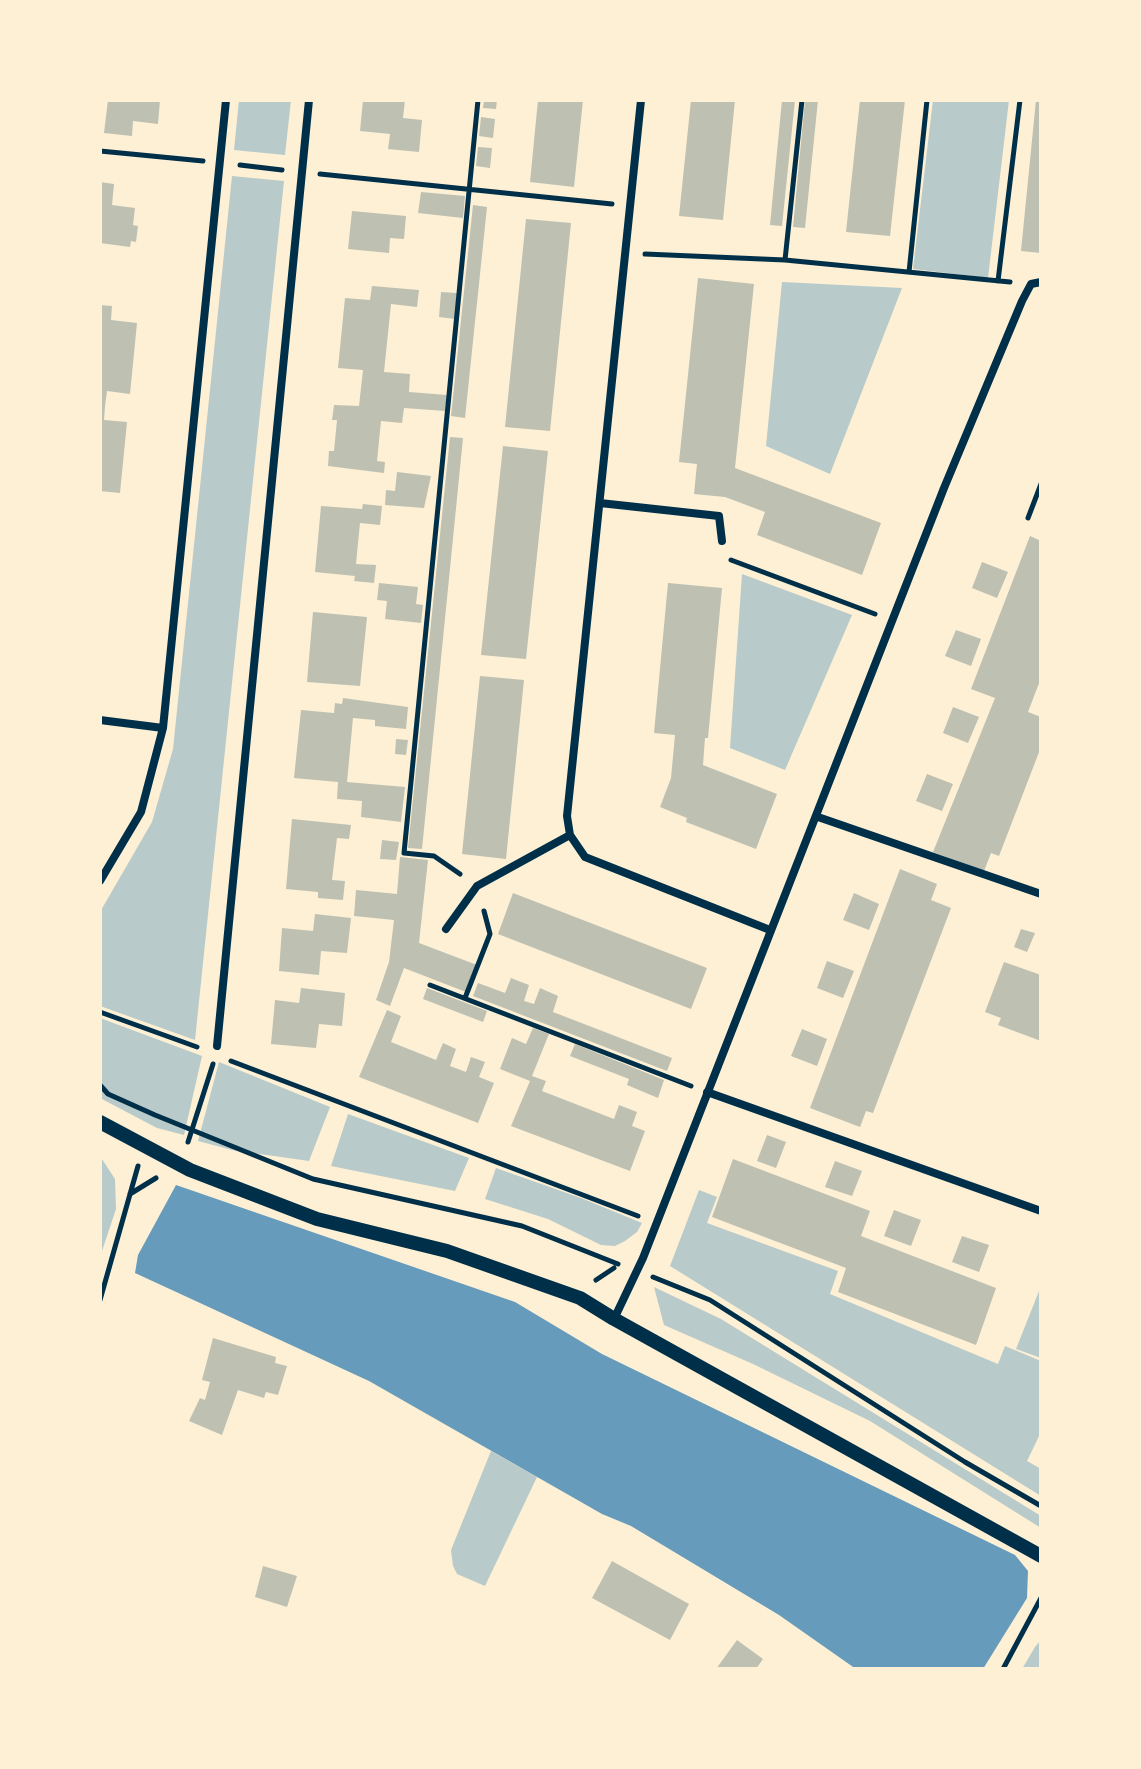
<!DOCTYPE html>
<html>
<head>
<meta charset="utf-8">
<style>
  body { margin:0 }
  #map { position:relative; width:1141px; height:1769px; overflow:hidden; background:#fdf0d5; font-family:"Exo 2",sans-serif }
  canvas { display:block }
  .frame { position:absolute; inset:0; border:102px solid #fdf0d5; pointer-events:none }
</style>
</head>
<body>
<div id="map">
<canvas width="1141" height="1769"></canvas>
<div class="frame"></div>
</div>
<script>
const g = document.querySelector('canvas').getContext('2d');
g.lineJoin = 'round';
function paint(path, color) { g.fillStyle = color; g.fill(path, 'evenodd'); }
const shape = rows => new Path2D(rows.map(r => 'M' + r).join(''));
function stroke(path, color, width, dash) { g.strokeStyle = color; g.lineWidth = width; g.lineCap = dash ? 'butt' : 'round'; g.setLineDash(dash || []); g.stroke(path); }
paint(shape([
  [239,100,291,100,285,155,234,150],
  [933,100,1009,100,988,278,913,269],
  [232,176,284,181,195,1040,100,1006,100,912,152,822,173,749],
  [782,282,902,288,830,474,766,446],
  [742,574,852,615,785,770,730,748],
  [100,1018,202,1056,184,1135,157,1128,100,1098],
  [219,1062,330,1107,309,1161,232,1150,198,1141],
  [348,1114,469,1158,455,1191,331,1166],
  [100,1156,115,1179,116,1209,100,1257],
  [496,1168,581,1198,642,1223,637,1232,625,1241,615,1246,601,1245,548,1219,485,1199],
  [699,1190,717,1197,707,1223,838,1271,830,1294,998,1364,1005,1346,1041,1361,1041,1432,1027,1461,1041,1469,1041,1496,670,1266],
  [1041,1286,1041,1358,1016,1349],
  [654,1287,721,1319,1041,1516,1041,1528,870,1421,753,1364,664,1325],
  [491,1451,537,1477,485,1586,457,1574,453,1566,451,1550],
  [1041,1640,1041,1669,1022,1669,1035,1647]
]), '#b9caca');
paint(shape([
  [176,1185,515,1302,602,1354,1015,1555,1028,1571,1027,1598,983,1669,856,1669,779,1615,631,1526,602,1514,369,1381,135,1273,138,1255]
]), '#669bbc');
paint(shape([
  [108,100,160,100,158,124,133,121,132,136,104,133],
  [363,100,405,100,403,118,422,120,419,152,388,149,390,134,360,131],
  [484,100,497,100,496,109,483,108],
  [538,100,583,100,574,187,530,182],
  [691,100,735,100,723,220,679,216],
  [782,100,795,100,782,226,770,225],
  [805,100,818,100,805,228,793,227],
  [860,100,905,100,890,236,846,232],
  [1036,100,1041,100,1041,253,1021,251],
  [481,117,495,119,493,138,479,136],
  [478,147,492,148,490,168,476,166],
  [100,182,114,184,112,205,135,208,133,225,138,226,136,242,131,241,130,247,100,243],
  [421,192,465,196,463,218,418,213],
  [473,205,487,207,465,418,451,416],
  [352,211,406,216,404,239,390,238,389,253,348,249],
  [526,219,571,223,550,431,505,427],
  [698,278,754,284,735,468,881,523,862,575,757,535,765,512,725,497,694,494,697,464,679,462],
  [372,286,419,290,417,307,391,304,384,372,410,374,409,392,447,395,445,411,404,408,402,423,381,421,377,461,385,462,384,473,328,466,329,451,334,451,337,420,332,420,334,405,359,406,363,370,338,368,345,298,370,300],
  [441,292,457,293,455,319,439,317],
  [100,305,112,306,111,320,137,323,130,394,107,391,105,406,104,420,127,422,120,493,100,491],
  [450,437,463,438,422,849,408,848],
  [503,446,548,451,526,659,481,655],
  [397,472,431,476,424,508,385,505,386,490,395,491],
  [363,504,382,506,380,525,360,523,358,543,356,564,376,565,374,583,354,581,355,576,315,572,321,506,362,509],
  [1030,536,1041,541,1041,678,1028,712,1041,717,1041,747,999,856,991,853,984,871,933,852,995,698,971,689],
  [982,562,1008,572,997,598,972,588],
  [379,583,418,587,416,604,423,605,421,623,385,619,387,601,377,600],
  [668,583,722,588,708,738,705,738,703,765,777,794,756,849,686,822,687,818,660,807,671,778,675,735,654,733],
  [313,612,367,617,360,686,307,682],
  [956,630,981,639,971,666,945,656],
  [480,676,524,680,506,859,462,854],
  [343,698,408,707,406,729,375,726,375,720,353,718,347,782,405,787,401,822,361,817,362,801,337,799,338,782,294,778,301,710,334,713,335,703,342,704],
  [953,707,979,717,968,743,943,733],
  [396,739,408,740,406,755,395,754],
  [927,774,953,784,942,811,916,801],
  [292,819,351,825,349,839,337,838,332,880,345,881,343,900,318,898,318,892,286,889],
  [382,840,399,842,396,860,380,859],
  [400,857,428,860,419,943,477,965,466,992,404,968,390,1006,376,1000,389,962,394,920,354,916,356,890,397,894],
  [900,869,937,884,931,900,951,908,873,1113,866,1111,860,1127,810,1108],
  [513,893,707,968,691,1009,498,934],
  [854,893,879,904,869,930,843,920],
  [315,914,351,918,347,953,321,951,319,975,279,971,282,928,313,931],
  [1021,929,1035,933,1027,952,1014,947],
  [827,961,854,971,843,998,817,988],
  [1004,962,1041,975,1041,1041,998,1025,1001,1018,985,1012],
  [511,978,529,985,524,1001,534,1004,540,988,558,996,553,1012,672,1058,667,1071,473,996,478,983,505,993],
  [301,988,345,993,342,1026,319,1024,316,1048,271,1044,275,1000,299,1003],
  [427,988,487,1011,483,1022,423,999],
  [387,1010,401,1016,391,1042,436,1060,443,1043,456,1049,450,1066,466,1072,471,1057,485,1062,479,1077,494,1083,478,1123,359,1077],
  [533,1028,549,1034,532,1076,546,1081,542,1091,614,1119,619,1105,637,1112,632,1126,645,1131,630,1171,511,1126,530,1081,500,1069,512,1038,526,1044],
  [802,1029,827,1039,817,1066,791,1056],
  [575,1044,664,1080,658,1098,627,1085,629,1079,570,1056],
  [767,1135,786,1142,776,1168,757,1161],
  [733,1159,870,1211,861,1236,996,1288,976,1345,838,1292,846,1268,712,1217],
  [835,1161,862,1171,852,1196,825,1187],
  [894,1210,921,1220,911,1246,884,1236],
  [962,1236,989,1245,979,1272,952,1262],
  [213,1338,276,1357,275,1363,287,1366,278,1395,266,1392,264,1398,238,1390,222,1435,189,1421,200,1398,205,1400,210,1382,202,1380],
  [612,1561,689,1604,670,1640,592,1598],
  [263,1566,297,1576,287,1607,255,1597],
  [737,1640,763,1659,756,1669,716,1669]
]), '#bec0b2');
stroke(shape([
  [100,151,203,161],
  [240,165,282,170],
  [320,174,612,204],
  [645,254,785,260,1010,282],
  [785,260,802,100],
  [909,272,927,100],
  [998,281,1020,100],
  [1028,518,1041,484],
  [731,560,875,614],
  [460,874,434,856,404,853,478,100],
  [430,985,691,1086],
  [465,998,490,934,484,911],
  [100,1012,197,1047],
  [231,1061,638,1216],
  [100,1085,108,1094,155,1115,313,1179,522,1226,618,1264],
  [188,1142,213,1064],
  [130,1194,156,1178],
  [653,1277,710,1300,965,1462,1041,1506],
  [596,1280,614,1268],
  [100,1300,138,1166],
  [1003,1669,1041,1598]
]), '#003049', 5);
stroke(shape([
  [641,100,567,816,570,835,585,857,770,930],
  [600,503,719,516,722,541],
  [100,720,163,728],
  [818,817,1041,894],
  [100,881,141,812,163,728,226,100],
  [446,929,477,886,570,835],
  [217,1046,309,100],
  [707,1092,1041,1211],
  [614,1319,643,1258,944,488,1022,301,1031,284,1041,282]
]), '#003049', 8);
stroke(shape([
  [100,1122,190,1170,317,1219,447,1251,580,1298,614,1319,1041,1556]
]), '#003049', 14);
</script>
</body>
</html>
